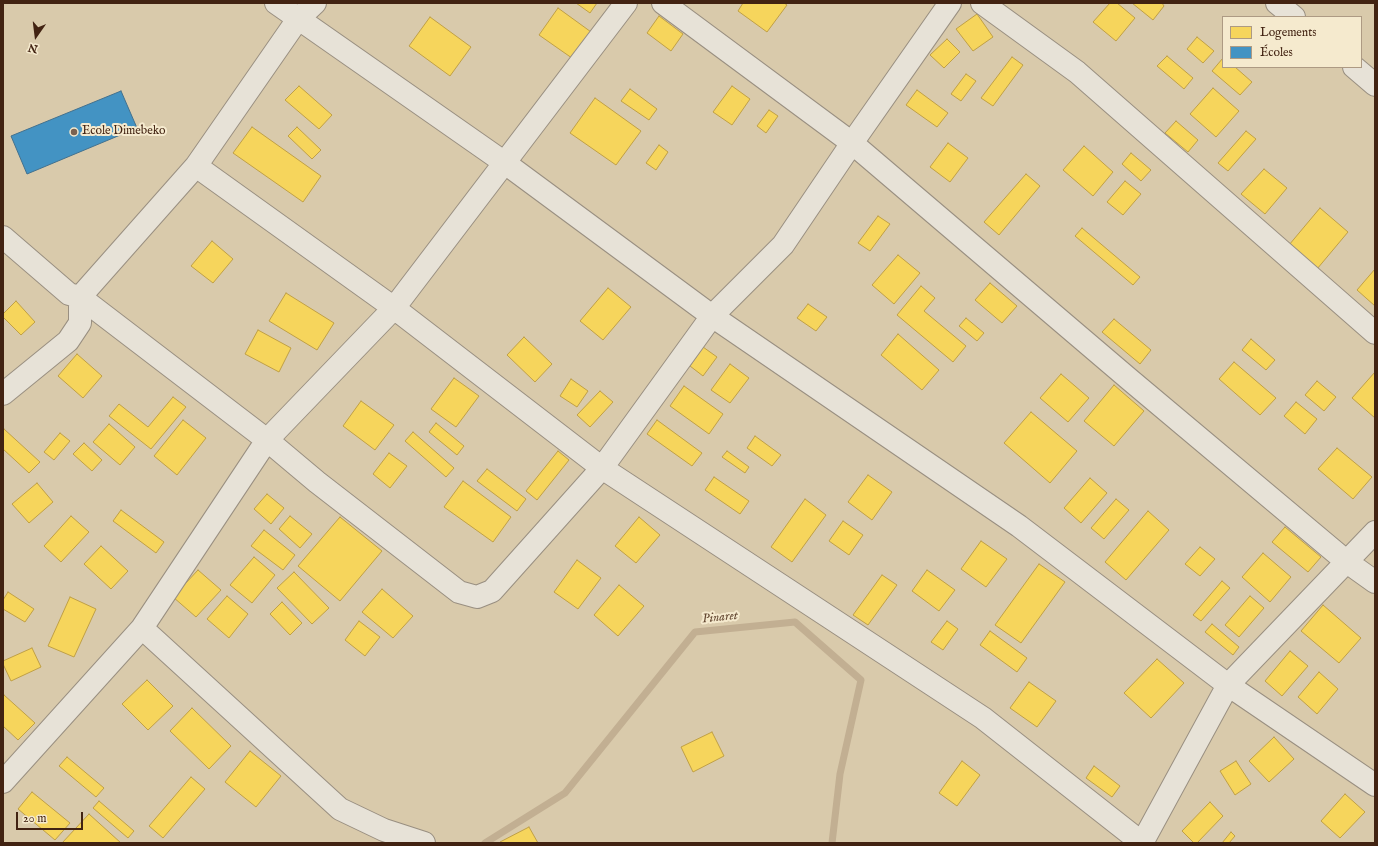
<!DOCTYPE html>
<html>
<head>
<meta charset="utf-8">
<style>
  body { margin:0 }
  #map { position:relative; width:1378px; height:846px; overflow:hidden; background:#e2d8c2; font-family:"IM FELL English",serif }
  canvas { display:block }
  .frame { position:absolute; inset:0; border:4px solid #422312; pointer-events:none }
  .legend { position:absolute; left:1222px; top:16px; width:140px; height:52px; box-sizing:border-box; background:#f5eace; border:1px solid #ad9a83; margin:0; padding:5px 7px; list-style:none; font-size:12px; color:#422312 }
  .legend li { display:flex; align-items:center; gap:8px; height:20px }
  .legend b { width:20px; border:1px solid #ad9a83 }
  .north { position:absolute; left:16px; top:16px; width:40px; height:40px; -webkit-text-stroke:3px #f5eace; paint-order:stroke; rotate:194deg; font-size:11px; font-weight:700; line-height:16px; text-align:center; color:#422312 }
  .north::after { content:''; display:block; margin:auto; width:14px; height:18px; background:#422312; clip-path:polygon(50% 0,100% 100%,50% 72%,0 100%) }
  .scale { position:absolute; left:16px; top:812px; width:67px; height:18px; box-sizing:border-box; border:2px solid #422312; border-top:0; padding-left:5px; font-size:12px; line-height:14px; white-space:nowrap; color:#422312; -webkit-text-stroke:3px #f5eace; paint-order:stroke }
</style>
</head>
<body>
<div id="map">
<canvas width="1378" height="846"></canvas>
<div class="frame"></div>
<ul class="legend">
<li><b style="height:11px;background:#f6d55c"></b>Logements</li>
<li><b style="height:11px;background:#4393c3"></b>Écoles</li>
</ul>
<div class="north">N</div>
<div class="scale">20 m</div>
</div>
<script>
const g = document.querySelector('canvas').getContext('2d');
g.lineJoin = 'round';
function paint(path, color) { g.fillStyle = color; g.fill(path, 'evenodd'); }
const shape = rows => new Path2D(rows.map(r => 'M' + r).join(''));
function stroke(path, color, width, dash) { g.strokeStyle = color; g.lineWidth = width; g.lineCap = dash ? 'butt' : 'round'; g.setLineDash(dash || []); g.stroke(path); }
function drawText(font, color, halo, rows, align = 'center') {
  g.font = font + ' "IM FELL English",serif'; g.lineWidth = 4; g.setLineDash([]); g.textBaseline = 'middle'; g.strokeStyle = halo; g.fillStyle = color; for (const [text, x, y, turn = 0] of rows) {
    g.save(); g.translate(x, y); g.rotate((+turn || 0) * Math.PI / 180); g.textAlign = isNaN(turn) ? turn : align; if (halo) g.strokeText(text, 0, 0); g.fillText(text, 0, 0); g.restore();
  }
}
paint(shape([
  [3,3,1375,3,1375,843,3,843],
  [1223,17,1361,17,1361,67,1223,67]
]), '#d9caab');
const homes = shape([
  [576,3,597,3,590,13,576,3],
  [743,3,784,3,787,5,767,32,738,11,743,3],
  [1110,3,1117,3,1135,18,1116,41,1093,22,1110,3],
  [1132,3,1162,3,1164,6,1153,20,1132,3],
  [558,8,598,37,579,63,539,35,558,8],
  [977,14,993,37,973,51,956,29,977,14],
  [659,16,683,34,671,51,647,33,659,16],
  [430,17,471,47,450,76,409,46,430,17],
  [1197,37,1214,51,1203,63,1187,49,1197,37],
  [947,39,960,52,944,68,930,55,947,39],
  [1167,56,1193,78,1184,89,1157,66,1167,56],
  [1012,57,1023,65,993,106,981,98,1012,57],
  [1223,58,1223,67,1235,67,1252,82,1240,95,1212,71,1223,58],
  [966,74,976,81,961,101,951,94,966,74],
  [299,86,332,115,319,129,285,100,299,86],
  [732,86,750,99,732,125,713,112,732,86],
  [1213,88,1239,111,1216,137,1190,114,1213,88],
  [630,89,657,109,649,120,621,101,630,89],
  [917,90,948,113,937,127,906,105,917,90],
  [595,98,641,131,616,165,570,133,595,98],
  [769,110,778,116,766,133,757,126,769,110],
  [1176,121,1198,140,1188,152,1165,133,1176,121],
  [252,127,321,176,303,202,233,153,252,127],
  [297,127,321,150,312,159,288,136,297,127],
  [1246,131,1256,139,1228,171,1218,163,1246,131],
  [948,143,968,158,950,182,930,167,948,143],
  [659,145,668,152,656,170,646,163,659,145],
  [1084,146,1113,172,1093,196,1063,170,1084,146],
  [1131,153,1151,170,1141,181,1122,164,1131,153],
  [1264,169,1287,188,1265,214,1241,194,1264,169],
  [1026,174,1040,186,999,235,984,222,1026,174],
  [1125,181,1141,194,1123,215,1107,202,1125,181],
  [1320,208,1348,232,1317,269,1289,245,1320,208],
  [878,216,890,224,870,251,858,243,878,216],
  [1082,228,1140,277,1133,285,1075,236,1082,228],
  [212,241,233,259,213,283,191,266,212,241],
  [898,255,920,273,894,304,872,285,898,255],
  [1375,269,1375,306,1357,290,1375,269],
  [990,283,1017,306,1002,323,975,300,990,283],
  [921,286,935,298,924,311,966,346,953,362,897,315,921,286],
  [608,288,631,307,603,340,580,321,608,288],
  [286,293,334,323,317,350,269,321,286,293],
  [16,301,35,322,21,335,3,317,3,314,16,301],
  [808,304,827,317,816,331,797,318,808,304],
  [966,318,984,333,977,341,959,326,966,318],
  [1114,319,1151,350,1140,364,1102,332,1114,319],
  [258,330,291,348,279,372,245,354,258,330],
  [898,334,939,370,922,390,881,355,898,334],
  [524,337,552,364,535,382,507,355,524,337],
  [1251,339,1275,360,1266,370,1242,350,1251,339],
  [703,347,717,357,703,376,690,366,703,347],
  [77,354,102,376,83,398,58,376,77,354],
  [1234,362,1276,398,1260,415,1219,379,1234,362],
  [730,364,749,378,730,403,711,390,730,364],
  [1375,372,1375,418,1352,398,1375,372],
  [1061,374,1089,398,1068,422,1040,398,1061,374],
  [454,378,479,396,456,427,431,409,454,378],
  [571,379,588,391,577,407,560,396,571,379],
  [1317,381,1336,397,1324,411,1305,395,1317,381],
  [1114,385,1144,411,1114,446,1084,421,1114,385],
  [684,386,723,414,709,434,670,406,684,386],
  [600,391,613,402,590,427,577,415,600,391],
  [173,397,186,407,151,449,109,416,119,404,148,427,173,397],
  [361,401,394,425,375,450,343,426,361,401],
  [1296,402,1317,419,1305,434,1284,416,1296,402],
  [1031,412,1077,451,1050,483,1004,443,1031,412],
  [183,420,206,438,177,475,154,456,183,420],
  [657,420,702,453,692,466,647,434,657,420],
  [436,423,464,446,457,455,429,432,436,423],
  [109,424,135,447,120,465,93,442,109,424],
  [4,429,40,462,29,473,3,449,3,430,4,429],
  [413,432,454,468,446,477,405,441,413,432],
  [60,433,70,441,54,460,44,452,60,433],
  [755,436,781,455,772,466,747,448,755,436],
  [84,443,102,460,92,471,73,454,84,443],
  [1337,448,1372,477,1353,499,1318,469,1337,448],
  [558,451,569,460,537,500,526,491,558,451],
  [727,451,749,467,745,473,722,457,727,451],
  [389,453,407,466,390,488,373,474,389,453],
  [487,469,526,499,517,511,477,481,487,469],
  [868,475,892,492,872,520,848,502,868,475],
  [714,477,749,501,740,514,705,490,714,477],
  [1090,478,1107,493,1081,523,1064,508,1090,478],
  [463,481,511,517,493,542,444,507,463,481],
  [37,483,53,502,29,523,12,504,37,483],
  [267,494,284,508,271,524,254,509,267,494],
  [805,499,826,515,792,562,771,547,805,499],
  [1116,499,1129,510,1104,539,1091,528,1116,499],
  [121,510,164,542,156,553,113,521,121,510],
  [1148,511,1169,530,1126,580,1105,562,1148,511],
  [71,516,89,532,61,562,44,546,71,516],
  [290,516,312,534,300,548,279,529,290,516],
  [340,517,382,551,340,601,298,566,340,517],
  [639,517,660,535,636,563,615,546,639,517],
  [843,521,863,535,849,555,829,541,843,521],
  [1285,527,1321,557,1308,572,1272,542,1285,527],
  [264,530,295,555,283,570,251,546,264,530],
  [981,541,1007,559,986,587,961,569,981,541],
  [101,546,128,571,111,589,84,564,101,546],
  [1200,547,1215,559,1200,576,1185,564,1200,547],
  [1263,553,1291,577,1270,602,1242,577,1263,553],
  [254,557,275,575,252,603,230,585,254,557],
  [577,560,601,578,578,609,554,592,577,560],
  [1039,564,1065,582,1021,643,995,625,1039,564],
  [198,570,221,590,196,617,173,597,198,570],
  [927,570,955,590,939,611,912,591,927,570],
  [294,572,329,608,312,624,277,588,294,572],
  [882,575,897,585,868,625,853,615,882,575],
  [1222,581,1230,588,1201,621,1193,615,1222,581],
  [619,585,644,606,618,636,594,615,619,585],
  [382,589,413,616,393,638,362,612,382,589],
  [8,592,34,609,25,622,3,609,3,600,8,592],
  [227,596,248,614,229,638,207,619,227,596],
  [1250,596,1264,608,1239,637,1225,625,1250,596],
  [70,597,96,609,74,657,48,646,70,597],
  [282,602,302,623,290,635,270,614,282,602],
  [1323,605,1361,638,1339,663,1301,631,1323,605],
  [359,621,380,637,365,656,345,640,359,621],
  [947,621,958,629,943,650,931,642,947,621],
  [1212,624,1239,647,1233,655,1205,632,1212,624],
  [990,631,1027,658,1017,672,980,645,990,631],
  [32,648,41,667,11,681,3,664,3,661,32,648],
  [1290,651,1308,666,1282,696,1265,681,1290,651],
  [1157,659,1184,683,1151,718,1124,693,1157,659],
  [1319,672,1338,689,1317,714,1298,697,1319,672],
  [147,680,173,706,148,730,122,704,147,680],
  [1029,682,1056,701,1037,727,1010,708,1029,682],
  [4,695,35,723,18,740,3,726,3,696,4,695],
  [192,708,231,746,209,769,170,731,192,708],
  [712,732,724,756,693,772,681,747,712,732],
  [1274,737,1294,759,1269,782,1249,761,1274,737],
  [250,751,281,776,256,807,225,782,250,751],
  [67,757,104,788,96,797,59,766,67,757],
  [962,761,980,775,957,806,939,793,962,761],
  [1236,761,1251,784,1235,795,1220,771,1236,761],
  [1094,766,1120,786,1112,797,1086,778,1094,766],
  [191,777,205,789,163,838,149,826,191,777],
  [32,792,70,823,55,840,18,809,32,792],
  [1345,794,1365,812,1340,838,1321,821,1345,794],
  [99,801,134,831,128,838,93,808,99,801],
  [1210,802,1223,816,1197,843,1194,843,1182,831,1210,802],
  [89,814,121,843,62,843,89,814],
  [529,827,538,843,501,843,500,842,529,827],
  [1231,832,1235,836,1229,843,1222,843,1231,832]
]);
paint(homes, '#f6d55c');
stroke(homes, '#c0a046', 1);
const schools = shape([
  [121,91,137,128,27,174,11,136,121,91]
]);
paint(schools, '#4393c3');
stroke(schools, '#43718e', 1);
stroke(shape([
  [485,843,565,793,695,632,795,622,861,680,840,774,832,843]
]), '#c2af92', 7);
const minor = shape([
  [276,3,505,163,712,316,1019,526,1228,685,1375,785],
  [663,3,852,143,1129,379,1347,562,1375,582],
  [982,3,1077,72,1375,333],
  [1277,3,1294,17],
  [1354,67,1375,85],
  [196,166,394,308,602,468,983,718,1142,843,1228,685,1375,532],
  [3,237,69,294,80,297,267,440,317,482,459,592,477,597,492,591,602,468,712,316,783,245,852,143,950,3],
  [3,394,68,341,80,323,80,297,196,166,298,19,315,3],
  [142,628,340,809,384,830,424,843],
  [3,782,142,628,267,440,394,308,626,3]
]);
stroke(minor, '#998f81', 24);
stroke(minor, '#e7e2d7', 22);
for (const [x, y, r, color] of [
  [74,132,4,"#7a6250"]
]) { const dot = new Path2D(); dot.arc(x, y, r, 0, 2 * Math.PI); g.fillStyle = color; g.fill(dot); stroke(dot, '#f5eace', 1.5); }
drawText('12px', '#422312', '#f5eace', [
  ["Ecole Dimebeko",82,132]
], 'left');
drawText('italic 13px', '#644832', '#f5eace', [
  ["Pinaret",720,618,-6]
]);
</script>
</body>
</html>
